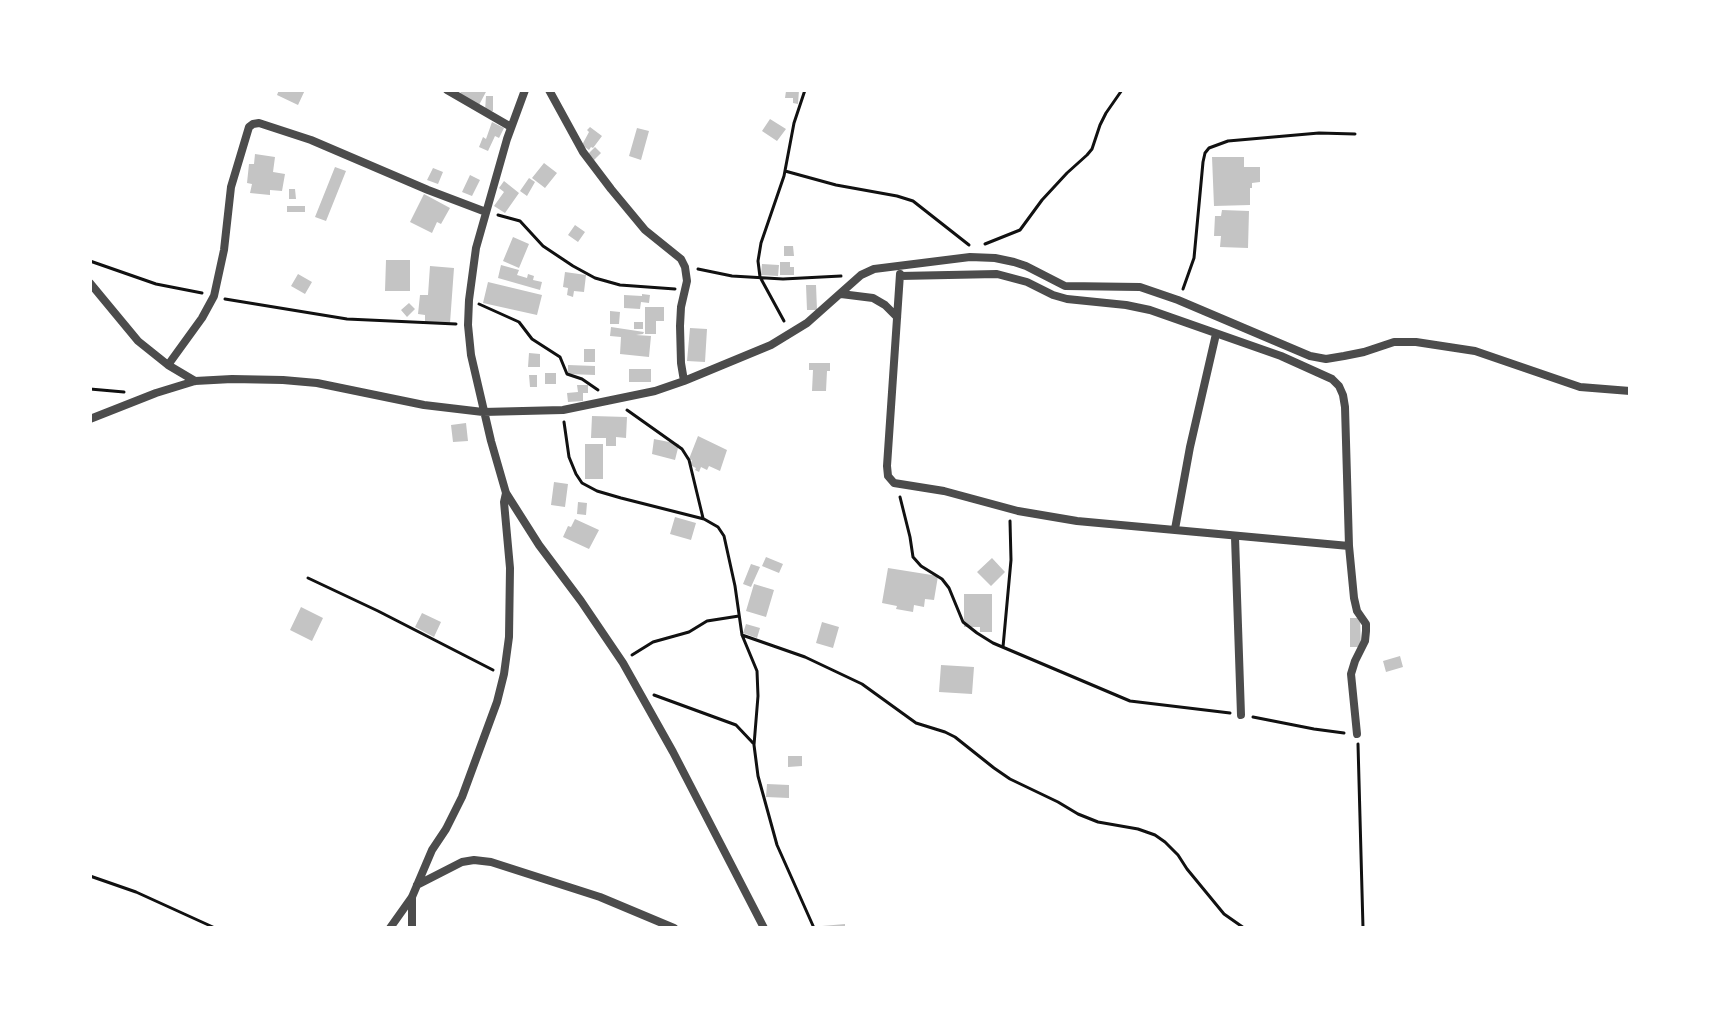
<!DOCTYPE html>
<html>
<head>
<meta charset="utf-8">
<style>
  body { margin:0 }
  #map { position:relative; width:1720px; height:1018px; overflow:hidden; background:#fff; font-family:Merriweather,serif }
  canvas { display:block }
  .frame { position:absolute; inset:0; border:92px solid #fff; pointer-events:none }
</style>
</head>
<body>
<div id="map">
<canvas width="1720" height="1018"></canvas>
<div class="frame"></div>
</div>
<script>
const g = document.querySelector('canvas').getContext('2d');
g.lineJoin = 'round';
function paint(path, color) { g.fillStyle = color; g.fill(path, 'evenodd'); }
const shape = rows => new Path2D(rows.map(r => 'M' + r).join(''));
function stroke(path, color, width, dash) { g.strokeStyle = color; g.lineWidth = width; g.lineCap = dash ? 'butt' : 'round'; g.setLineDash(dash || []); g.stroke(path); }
paint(shape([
  [279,90,305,90,298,105,277,95],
  [462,90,487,90,479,105,459,95],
  [799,90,798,104,793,103,793,98,785,98,786,91],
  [486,96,493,96,493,111,485,111],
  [770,119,786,129,777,141,762,131],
  [492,122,504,128,499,138,495,136,488,151,479,147,483,137,486,139],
  [590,127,602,136,593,148,591,147,589,150,582,145,589,132,587,130],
  [637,128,649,131,641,160,629,156],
  [595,147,601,153,594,160,588,154],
  [255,154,275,157,273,172,285,174,282,191,270,190,270,195,250,193,252,184,247,183,249,164,254,164],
  [1212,157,1244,157,1244,167,1260,167,1260,182,1252,183,1252,188,1250,188,1250,205,1214,206],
  [544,163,557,173,545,188,532,178],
  [335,167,346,171,326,221,315,217],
  [433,168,443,172,438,184,427,180],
  [470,175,480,180,472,196,462,192],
  [529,178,535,182,527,196,520,191],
  [504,181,519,193,505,213,494,206,504,192,499,188],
  [289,189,295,189,296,199,289,199],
  [424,194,450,208,441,224,437,222,432,233,410,222],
  [287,206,305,206,305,212,287,212],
  [1222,210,1249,211,1248,248,1220,247,1221,236,1214,236,1215,216,1221,216],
  [575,225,585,232,578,242,568,235],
  [513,237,529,244,519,268,503,261],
  [784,246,793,246,794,256,784,256],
  [386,260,410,260,410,291,385,291],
  [780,262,790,262,790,267,794,267,794,275,780,275],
  [762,264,779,265,778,276,761,275],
  [501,265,519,270,517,275,527,278,528,274,534,276,533,280,542,282,540,290,498,278],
  [430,266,454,268,450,323,425,322,425,315,418,314,420,295,428,295],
  [565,272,586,275,584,292,574,291,573,297,567,295,568,288,563,287],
  [298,274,312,282,305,294,291,286],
  [488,282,542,295,537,315,483,303],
  [806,285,816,285,817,310,807,310],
  [642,294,650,295,649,303,641,302,640,309,624,308,624,295,642,296],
  [409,303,415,309,407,317,401,310],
  [645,307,664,307,664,321,656,321,656,334,645,334],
  [610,311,620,312,619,324,610,324],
  [634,322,643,322,643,329,634,329],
  [611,327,644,332,643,334,636,335,651,336,649,357,620,354,621,337,610,336],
  [690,328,707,329,705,362,687,361],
  [584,349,595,349,595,362,584,362],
  [529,353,540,354,540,367,528,367],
  [809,363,830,363,830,371,827,371,826,391,812,391,813,370,809,370],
  [568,365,595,366,595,375,568,374],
  [629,369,651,369,651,382,629,382],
  [545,373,556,373,556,384,545,384],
  [529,375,537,375,537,387,530,387],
  [577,385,588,385,588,393,583,393,583,401,568,402,567,393,578,392],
  [592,416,627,417,626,438,616,437,616,446,606,446,606,438,591,438],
  [466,423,468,441,453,442,451,425],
  [698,436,727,450,720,471,709,466,707,470,701,467,699,472,695,470,696,468,690,465,692,460,689,459],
  [654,439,679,444,675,460,652,454],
  [585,444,603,444,603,479,585,479],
  [554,482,568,484,565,507,551,505],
  [578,502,587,503,586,515,577,514],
  [675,517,696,523,691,540,670,534],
  [575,519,599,530,589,549,563,537,568,526,571,527],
  [766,557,783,564,779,573,762,566],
  [992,558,1005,572,991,586,977,572],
  [751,564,760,567,751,587,743,584],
  [888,568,938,576,934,600,925,599,924,607,914,605,913,612,896,609,897,606,882,603],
  [754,584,774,590,766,617,746,611],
  [964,594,992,594,992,632,980,632,980,627,964,627],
  [301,607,323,618,312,641,290,630],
  [422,613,441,622,434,637,415,627],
  [1350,618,1360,618,1361,647,1350,647],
  [822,622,839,627,833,648,816,643],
  [746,624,760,628,757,638,743,633],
  [1400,656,1403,667,1386,672,1383,661],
  [941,665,974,667,972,694,939,692],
  [788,756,802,756,802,766,788,767],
  [767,784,789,785,789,798,766,797],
  [845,924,845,928,822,928,822,926]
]), '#c4c4c4');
stroke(shape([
  [785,171,836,185,897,196,913,201,969,245],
  [498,215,520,221,543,246,573,266,595,278,620,285,675,289],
  [985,244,1020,230,1042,200,1067,173,1087,155,1092,149,1100,125,1106,113,1122,90],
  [90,261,156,284,202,293],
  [698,269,732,276,783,279,841,276],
  [1183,289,1194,258,1203,162,1205,153,1209,148,1228,141,1319,133,1355,134],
  [225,299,347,319,456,324],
  [479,304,519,322,532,339,560,357,567,374,582,379,598,390],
  [784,321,760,277,758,261,761,243,784,176,794,123,805,90],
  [90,389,124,392],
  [627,410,682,449,689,460,703,518],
  [564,422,569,457,576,474,582,483,597,491,621,498,704,519,718,527,724,536,735,586,742,635,757,671,758,696,754,745,758,776,777,845,814,928],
  [900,497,910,537,913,557,921,566,942,579,949,588,963,622,977,633,993,643,1130,701,1230,713],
  [308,578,378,611,493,670],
  [742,635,805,657,862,684,916,723,945,732,955,737,994,768,1010,779,1058,802,1078,814,1098,822,1138,829,1155,835,1165,842,1178,855,1187,869,1224,914,1244,928],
  [1003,647,1011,560,1010,521],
  [632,655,653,642,689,632,707,621,739,616],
  [654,695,736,725,753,743],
  [1253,717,1314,729,1344,733],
  [1358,744,1363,928],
  [90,876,136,892,215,928]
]), '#111', 3);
stroke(shape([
  [447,90,511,127],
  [525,90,507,139,476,248,469,300,468,325,471,355,491,441,506,493,539,545,581,601,623,663,673,752,764,928],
  [549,90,583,152,611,189,645,230,681,259,685,267,687,281,681,307,680,326,681,363,684,381],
  [900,274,887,466,888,476,894,483,944,491,1018,511,1077,521,1349,546],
  [900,276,997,274,1027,282,1053,295,1067,299,1126,305,1150,310,1281,356,1332,379,1339,386,1343,395,1345,407,1349,546,1354,598,1357,611,1366,624,1366,631,1365,641,1355,661,1351,674,1357,734],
  [90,283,138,341,168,365,195,381],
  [841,294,873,298,885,305,897,317],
  [168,365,202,318,214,296,224,250,231,187,249,127,253,124,259,123,311,140,428,190,486,212],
  [90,419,156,393,195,381,232,379,283,380,317,383,424,405,483,412,563,410,655,391,684,381,771,345,807,323,861,275,874,269,970,257,995,258,1014,262,1026,266,1065,286,1140,287,1178,300,1310,356,1326,359,1344,356,1364,352,1394,342,1416,342,1475,351,1580,387,1630,391],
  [1175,529,1190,447,1216,334],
  [1235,537,1241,715],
  [417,885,462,862,474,860,491,862,600,897,674,928],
  [412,897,412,928],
  [390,928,412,897,432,850,446,829,462,797,497,702,504,674,509,637,510,568,504,502,506,493]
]), '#4c4c4c', 8);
</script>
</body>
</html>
